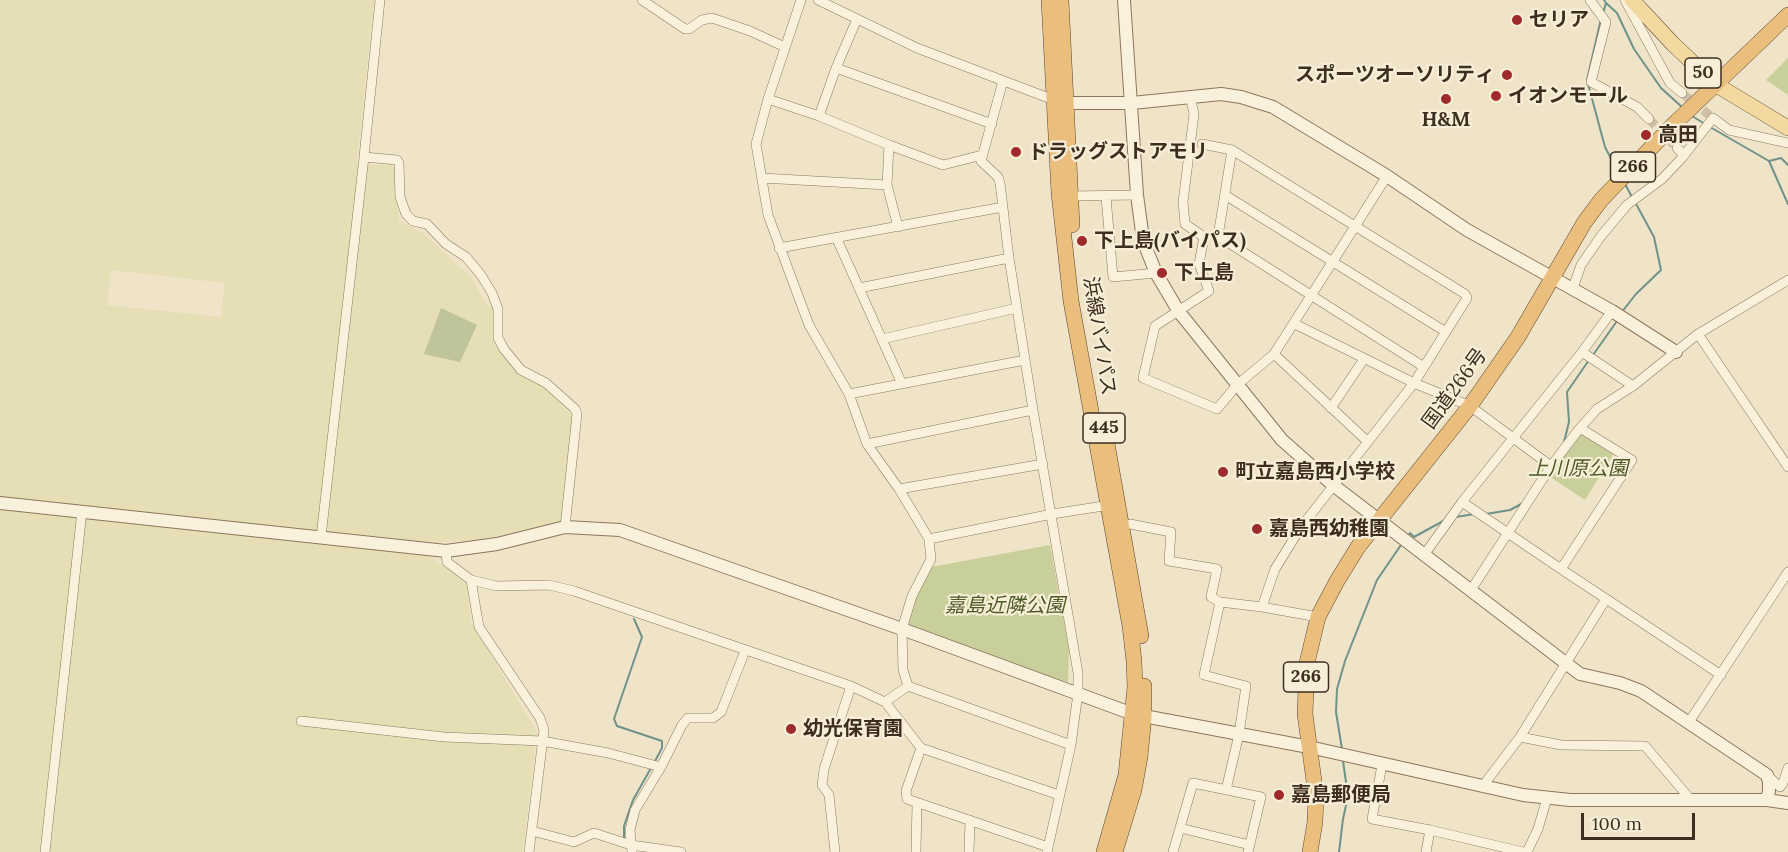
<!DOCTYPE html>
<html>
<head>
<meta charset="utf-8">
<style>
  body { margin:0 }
  #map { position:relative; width:1788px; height:852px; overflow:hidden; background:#f0e4c8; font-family:Lora,serif }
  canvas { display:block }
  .scale { position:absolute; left:1581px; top:813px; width:114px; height:27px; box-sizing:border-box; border:3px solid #3d2e20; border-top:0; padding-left:8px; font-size:18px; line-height:21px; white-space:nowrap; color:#3d2e20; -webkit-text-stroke:4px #f7eed8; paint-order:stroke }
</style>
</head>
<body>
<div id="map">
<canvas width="1788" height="852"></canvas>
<div class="scale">100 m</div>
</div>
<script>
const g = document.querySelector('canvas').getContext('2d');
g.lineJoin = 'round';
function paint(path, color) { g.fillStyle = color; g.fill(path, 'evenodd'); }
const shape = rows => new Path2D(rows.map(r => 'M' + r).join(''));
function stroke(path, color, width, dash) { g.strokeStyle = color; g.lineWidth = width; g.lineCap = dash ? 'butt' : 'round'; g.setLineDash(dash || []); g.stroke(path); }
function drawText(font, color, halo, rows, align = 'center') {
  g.font = font + ' Lora,"Noto Sans JP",serif'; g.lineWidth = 4.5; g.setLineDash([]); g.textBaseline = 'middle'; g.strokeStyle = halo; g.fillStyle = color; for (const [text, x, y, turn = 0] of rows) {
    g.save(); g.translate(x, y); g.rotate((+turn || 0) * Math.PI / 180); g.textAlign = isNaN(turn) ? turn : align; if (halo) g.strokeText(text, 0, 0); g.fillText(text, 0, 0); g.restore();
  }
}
paint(shape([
  [0,0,374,0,357,163,394,166,399,220,424,234,472,278,486,305,493,308,494,339,520,375,542,386,573,416,561,523,479,540,423,543,0,498],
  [111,270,225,283,221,317,107,305],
  [0,507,425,553,466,583,471,622,537,732,523,852,0,852]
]), '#e6deb5');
paint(shape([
  [1788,58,1788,95,1766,80],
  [1581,428,1615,452,1585,500,1547,475],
  [1050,545,1069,650,1068,682,1026,670,907,624,915,598,931,567]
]), '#c9cf9b');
paint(shape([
  [441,308,477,325,460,362,424,354]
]), '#bfc49a');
stroke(shape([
  [1606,3,1617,13,1634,49,1661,88,1683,108],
  [1603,14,1606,3,1604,0],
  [1601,19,1587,80,1605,147,1619,174],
  [1692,116,1705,124],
  [1710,127,1769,161,1788,204],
  [1769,161,1781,158,1788,165],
  [1625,184,1632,197],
  [1621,313,1636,294,1661,270,1654,237,1635,202],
  [1593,355,1617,321],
  [1564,442,1569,422,1567,392,1589,360],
  [1486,514,1510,510,1523,503],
  [1456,517,1474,514],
  [1408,536,1410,533,1414,537,1445,520],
  [634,619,642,637,614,719,617,726,662,741,662,748,654,763],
  [1342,749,1336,712,1337,689,1345,661,1377,580,1403,542],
  [624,841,624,826,633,800,651,768],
  [1339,852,1343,819,1348,796,1343,761]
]), '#6f938a', 2);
stroke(shape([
  [1682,93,1713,118],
  [1649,119,1677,148]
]), '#ccc0a6', 9, [9, 4.5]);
const minor = shape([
  [642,0,685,29,689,29,702,20,712,18,750,31,785,47],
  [801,0,768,99,756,144,768,215,809,325,849,394,867,444,899,489,929,539,931,559,912,596,902,629,903,670,908,686],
  [818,0,917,48,1054,100],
  [1590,0,1606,22,1591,82,1637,107,1649,119],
  [1625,0,1670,83,1682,93],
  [836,68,992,124],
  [1003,81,981,161,998,177,1000,183,1009,258,1033,410,1078,673,1078,693,1071,745,1047,852],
  [1190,96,1194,114,1183,202,1185,224,1204,237,1199,264,1209,291,1155,326,1143,378,1217,409,1237,385,1274,354,1387,176],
  [768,99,819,116,889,145,943,165,982,155],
  [819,116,836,68,857,19],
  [1202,144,1232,150,1465,294,1467,298,1414,383,1301,527,1275,569,1262,607],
  [889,145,887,185,898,227],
  [1232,150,1218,236,1424,367],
  [364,157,397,160,399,163,400,197,406,214,413,221,427,224,446,244,466,257,481,275,492,293,498,309,498,338,504,349,521,370,546,383,575,409,577,414,565,527],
  [1682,158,1713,118,1729,130,1788,143],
  [762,178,887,185],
  [1225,195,1446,332],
  [1068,196,1137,195],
  [1106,197,1113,277,1156,273],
  [836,237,902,384],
  [779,248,1003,207],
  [859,288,1009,258],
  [1573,288,1581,265,1601,236,1627,205,1662,179,1682,158,1682,153,1677,148],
  [1295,324,1414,383,1470,406,1551,466],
  [1698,334,1788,467],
  [882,339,1017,308],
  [1582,352,1633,386],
  [1274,354,1367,441],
  [849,394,1025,360],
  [1331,408,1364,359],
  [867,444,1033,410],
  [899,489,1043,464],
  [1462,502,1561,569,1632,460,1580,428],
  [1130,524,1171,532,1169,561,1217,569,1211,597,1220,602,1262,607,1318,617],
  [321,537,364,157,380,0],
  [929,539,1052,514,1110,505],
  [446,551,447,562,471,580,496,586,549,585,574,591,851,686,885,702,921,748,1059,795],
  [1424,555,1462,502,1582,352,1612,311],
  [1561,569,1721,675],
  [471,580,479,627,540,718,544,730,529,852],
  [1471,590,1551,466,1580,428,1597,409,1633,386,1698,334,1788,280],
  [1220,602,1204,675,1246,686,1239,734,1226,790],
  [908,686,1071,745],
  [885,702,908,686],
  [301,721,444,737,542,741,608,753,661,767],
  [1689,722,1788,572],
  [1520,737,1561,745,1645,746,1691,800],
  [921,748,906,791,907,799,1048,847],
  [1382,765,1372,819,1430,830,1523,852],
  [1767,775,1780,787,1783,783,1788,768],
  [1482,787,1520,737,1606,599],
  [1180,828,1250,845],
  [532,831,574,842,594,833,631,845,681,852],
  [45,852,82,511],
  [632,852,630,830,635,810,661,767,682,725,688,718,713,718,721,712,745,651],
  [835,852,829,795,822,785,824,769,851,686],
  [916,852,917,803],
  [969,852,970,820],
  [1173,852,1193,783,1261,797,1248,852],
  [1426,852,1430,830],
  [1527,852,1538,829,1547,798]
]);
const tertiary = shape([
  [1124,0,1137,195,1142,232,1146,248,1156,273,1179,312,1188,323,1282,440,1333,485,1580,674,1620,683,1641,691,1767,775,1769,782,1769,791,1767,800],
  [1058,101,1068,103,1132,103,1221,94,1241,97,1273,107,1387,176,1467,230,1612,311,1676,352],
  [0,503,446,551,497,544,565,527,620,530,902,629,1133,714,1309,747,1523,795,1570,800,1767,800,1788,803]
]);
const primary = shape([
  [1632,0,1672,43,1715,84,1788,128]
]);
const trunk = shape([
  [1049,0,1059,193,1071,301,1130,626,1134,661,1135,687,1126,775,1104,852],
  [1061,0,1072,225],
  [1106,438,1141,636],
  [1115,852,1134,790,1140,757,1144,716,1144,686],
  [1310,852,1315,822,1316,796,1305,714,1307,663,1318,617,1337,581,1358,547,1470,406,1518,337,1584,223,1601,200,1672,126,1788,15]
]);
stroke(minor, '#8d765c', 10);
stroke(tertiary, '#8d765c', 14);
stroke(primary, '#5b4430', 16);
stroke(trunk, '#5b4430', 16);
stroke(minor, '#faf1dc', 9);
stroke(tertiary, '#faf1dc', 12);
stroke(primary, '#f3d9a0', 15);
stroke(trunk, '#eabe7c', 15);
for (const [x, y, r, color] of [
  [1517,20,6,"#9e2a2b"],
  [1507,75,6,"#9e2a2b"],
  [1496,96,6,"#9e2a2b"],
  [1446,99,6,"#9e2a2b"],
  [1646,135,6,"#9e2a2b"],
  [1016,152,6,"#9e2a2b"],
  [1082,241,6,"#9e2a2b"],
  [1162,273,6,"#9e2a2b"],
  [1223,472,6,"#9e2a2b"],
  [1257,529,6,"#9e2a2b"],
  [791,729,6,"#9e2a2b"],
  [1279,795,6,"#9e2a2b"]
]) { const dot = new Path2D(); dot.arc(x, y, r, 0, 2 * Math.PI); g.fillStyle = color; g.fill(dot); stroke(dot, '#f7eed8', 2); }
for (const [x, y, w] of [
  [1703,73,36],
  [1633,167,45],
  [1104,428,42],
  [1306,677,45]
]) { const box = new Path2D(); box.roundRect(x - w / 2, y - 15, w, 30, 4.5); g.fillStyle = '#f7eed8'; g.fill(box); stroke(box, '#3d2e20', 1.5); }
drawText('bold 18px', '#3d2e20', null, [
  ["50",1703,73],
  ["266",1633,167],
  ["445",1104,428],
  ["266",1306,677]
]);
drawText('bold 20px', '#3d2e20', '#f7eed8', [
  ["セリア",1529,20],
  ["スポーツオーソリティ",1495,75,"right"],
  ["イオンモール",1508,96],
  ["H&M",1446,120,"center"],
  ["高田",1658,135],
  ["ドラッグストアモリ",1028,152],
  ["下上島(バイパス)",1094,241],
  ["下上島",1174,273],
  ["町立嘉島西小学校",1235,472],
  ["嘉島西幼稚園",1269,529],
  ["幼光保育園",803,729],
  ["嘉島郵便局",1291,795]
], 'left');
drawText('20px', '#3d2e20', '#f7eed8', [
  ["浜線バイパス",1099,336,81],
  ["国道266号",1455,389,-54]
]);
drawText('italic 20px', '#4d5a26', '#f7eed8', [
  ["上川原公園",1578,469],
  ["嘉島近隣公園",1005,606]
]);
</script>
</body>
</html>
